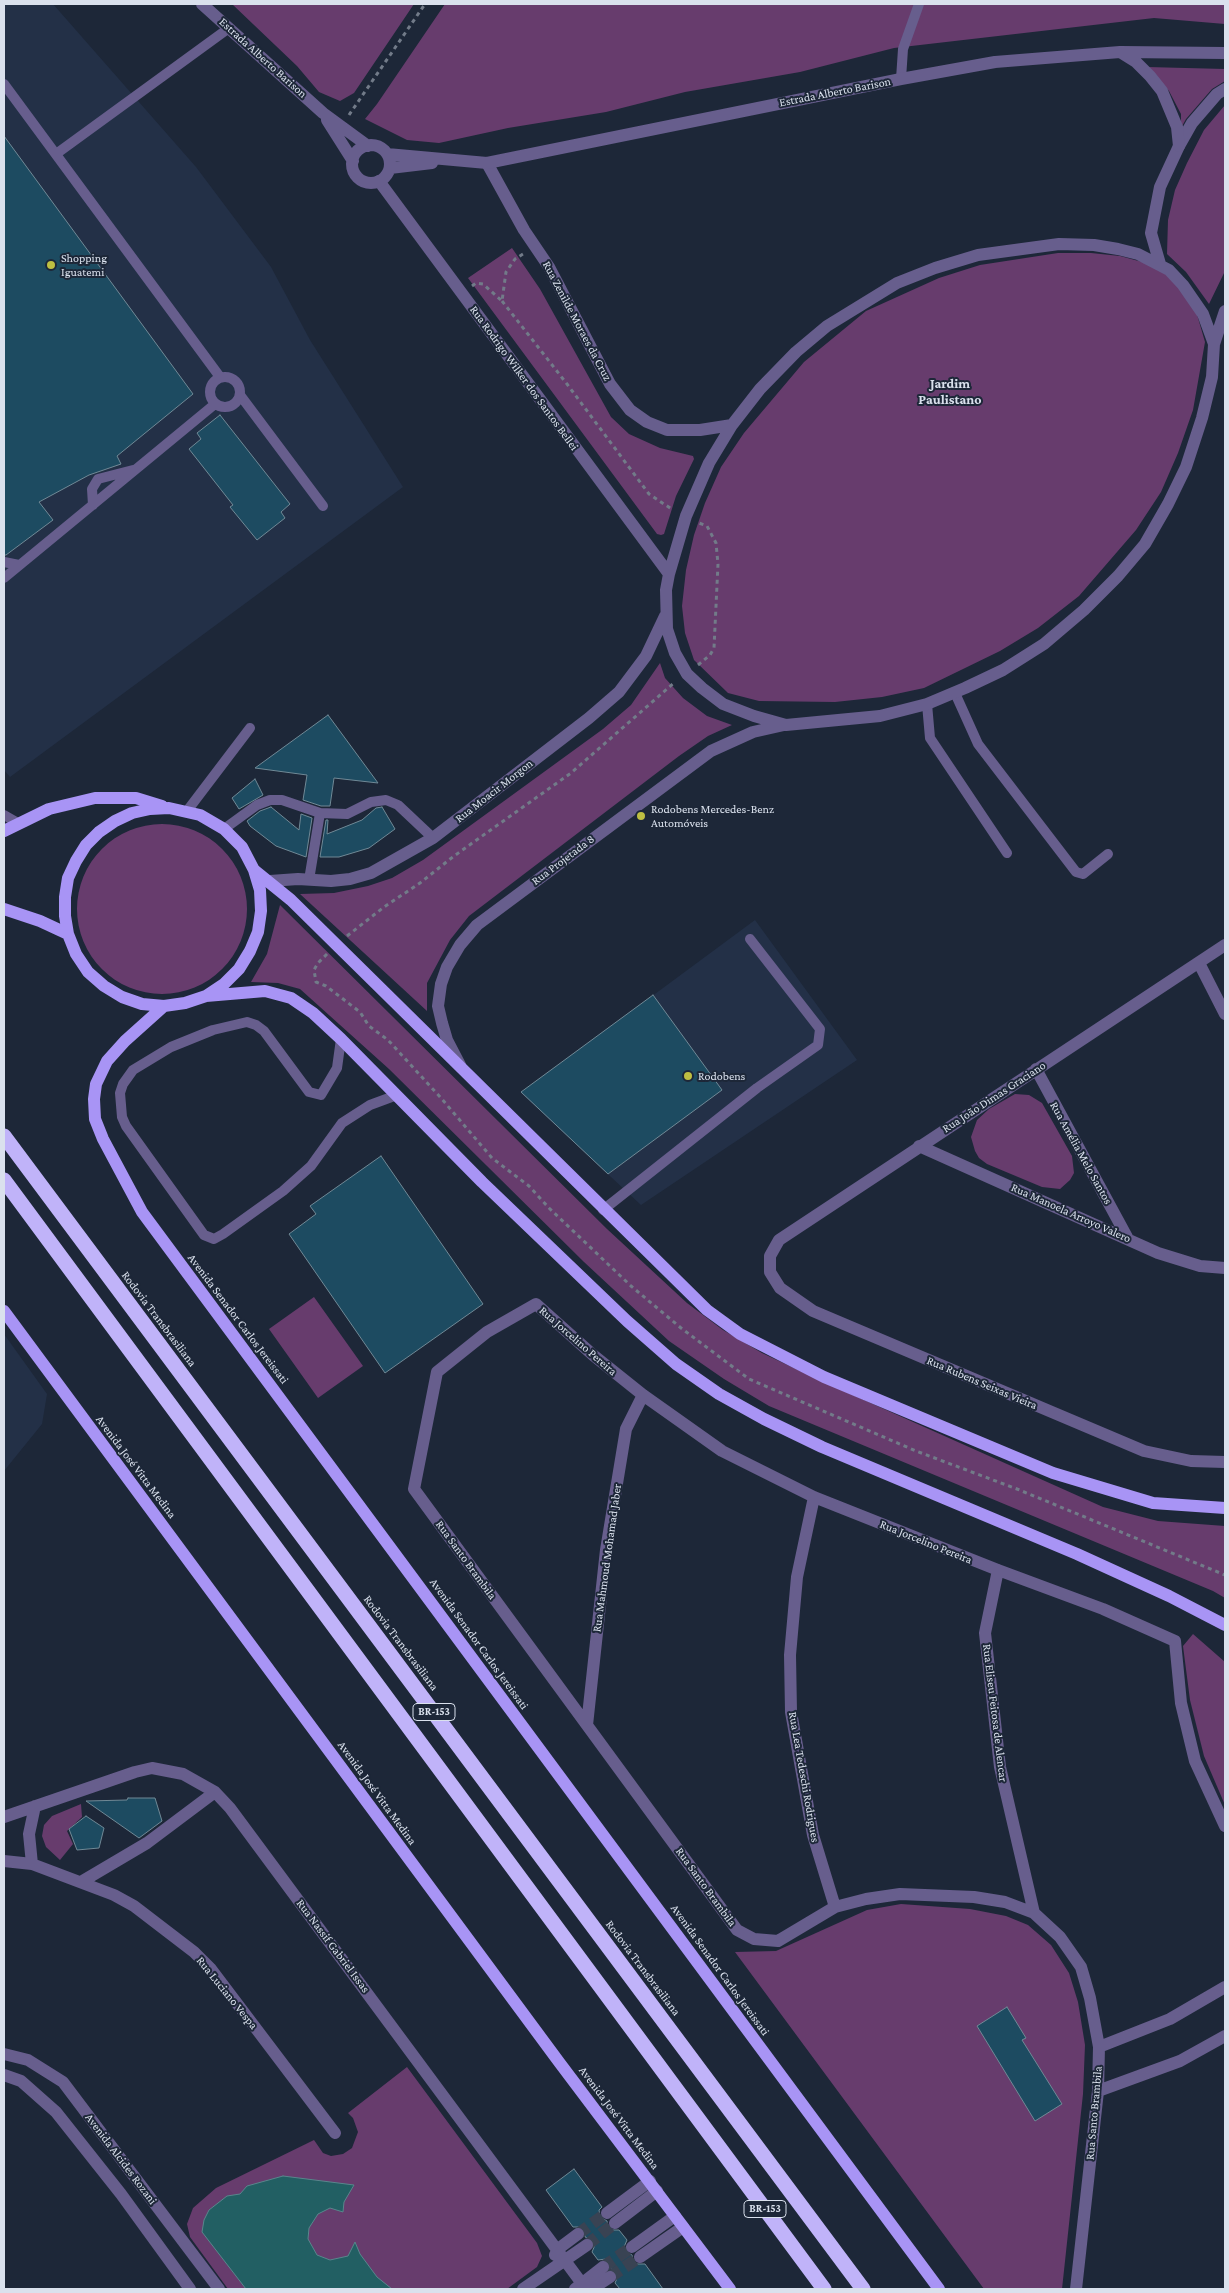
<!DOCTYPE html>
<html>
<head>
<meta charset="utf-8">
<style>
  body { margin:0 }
  #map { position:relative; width:1229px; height:2293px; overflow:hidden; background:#1d2738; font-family:"Crimson Pro",serif }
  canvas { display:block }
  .frame { position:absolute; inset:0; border:5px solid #dae1ed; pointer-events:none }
</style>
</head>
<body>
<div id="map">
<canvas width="1229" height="2293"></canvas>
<div class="frame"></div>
</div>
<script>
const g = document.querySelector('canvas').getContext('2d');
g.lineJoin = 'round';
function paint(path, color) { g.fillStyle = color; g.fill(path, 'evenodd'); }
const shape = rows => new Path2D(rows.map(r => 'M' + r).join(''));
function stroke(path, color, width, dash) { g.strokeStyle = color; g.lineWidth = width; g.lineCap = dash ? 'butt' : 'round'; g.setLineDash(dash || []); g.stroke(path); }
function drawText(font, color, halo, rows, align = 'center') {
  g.font = font + ' "Crimson Pro",serif'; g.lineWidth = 4; g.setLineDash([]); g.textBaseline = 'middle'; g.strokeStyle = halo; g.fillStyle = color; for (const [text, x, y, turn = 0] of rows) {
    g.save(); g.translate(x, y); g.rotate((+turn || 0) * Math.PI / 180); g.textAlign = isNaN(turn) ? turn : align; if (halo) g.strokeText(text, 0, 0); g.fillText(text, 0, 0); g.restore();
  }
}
paint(shape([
  [4,4,53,4,196,167,271,267,310,340,403,487,10,777,4,770],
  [755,920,857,1060,641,1205,521,1093],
  [4,1334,47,1394,42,1424,4,1471]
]), '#233047');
paint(shape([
  [232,4,414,4,354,93,340,101,319,92,297,66],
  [445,4,1225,4,1225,24,1154,18,894,48,800,72,685,92,606,112,508,128,439,143,407,140,365,119,377,104],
  [1147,67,1225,69,1225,81,1212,89,1186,119,1181,128,1181,114,1169,91],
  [1225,105,1225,271,1209,304,1186,272,1167,254,1168,220,1175,190,1187,163,1204,130],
  [512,248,540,289,611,417,629,434,660,448,693,456,694,459,676,496,664,534,661,535,657,534,468,278],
  [1058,253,1091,253,1120,256,1146,263,1163,271,1180,288,1196,311,1205,342,1193,410,1178,453,1161,492,1136,530,1079,596,1038,628,1000,651,924,688,882,697,835,702,759,701,728,693,694,660,685,633,682,606,686,570,694,535,705,503,721,467,744,433,804,362,866,311,939,278,980,265],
  [660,663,665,678,683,698,707,716,732,725,708,736,679,756,469,916,450,940,427,983,427,1011,300,894,334,893,368,886,392,878,423,860,603,729,631,705],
  '77 909a85 85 0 1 1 170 0a85 85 0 1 1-170 0Z',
  [280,905,607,1229,687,1303,723,1330,762,1353,826,1383,1103,1507,1158,1521,1225,1526,1225,1598,1213,1591,769,1406,724,1379,669,1341,584,1262,389,1069,300,989,278,983,251,982,267,954],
  [1015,1094,1029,1095,1042,1103,1072,1156,1074,1173,1070,1180,1060,1189,1042,1187,987,1164,979,1158,975,1151,971,1137,977,1120,989,1109],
  [314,1297,363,1366,318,1398,269,1329],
  [1193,1634,1225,1662,1225,1805,1204,1756,1190,1700,1183,1646],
  [81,1804,82,1817,67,1831,73,1844,60,1860,46,1847,42,1836,44,1825,52,1816],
  [901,1904,970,1909,1006,1916,1028,1925,1051,1945,1069,1973,1078,2002,1085,2045,1083,2094,1062,2289,984,2289,735,1952,776,1951,867,1910],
  [407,2067,537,2243,542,2256,537,2267,507,2289,228,2289,190,2237,187,2224,193,2208,216,2188,314,2140,323,2153,331,2156,343,2154,352,2148,358,2132,353,2118,348,2113]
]), '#673c6d');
const water = shape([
  [283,2176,354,2185,344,2202,343,2212,330,2208,318,2214,309,2228,308,2239,317,2255,330,2260,348,2256,355,2242,360,2254,377,2277,392,2289,246,2289,202,2232,204,2220,209,2210,227,2196,240,2194,247,2186,283,2176]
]);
paint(water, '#225f63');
stroke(water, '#59868c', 1);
const building = shape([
  [4,136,193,394,117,456,121,464,89,475,39,502,53,520,6,555,4,555,4,136],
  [220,415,290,504,281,512,285,518,257,540,230,507,233,505,189,449,201,439,197,433,220,415],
  [328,715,378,783,334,778,330,806,321,806,303,800,307,775,255,768,328,715],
  [255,779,263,795,239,809,232,798,255,779],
  [271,807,299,830,301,814,312,818,306,857,276,846,250,826,247,821,260,811,271,807],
  [382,807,395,829,369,848,339,857,320,857,326,820,328,820,327,834,362,820,376,808,382,807],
  [653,995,722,1090,608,1174,521,1092,653,995],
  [381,1156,483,1304,385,1373,289,1234,316,1214,310,1206,381,1156],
  [128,1798,155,1798,162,1821,139,1838,86,1801,127,1800,128,1798],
  [86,1816,104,1828,99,1848,77,1850,69,1829,86,1816],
  [1007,2007,1026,2038,1022,2040,1062,2104,1035,2121,977,2026,1007,2007],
  [574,2169,602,2207,599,2210,600,2217,607,2221,608,2228,611,2230,619,2230,627,2240,624,2247,626,2252,632,2255,633,2261,636,2264,645,2264,663,2289,620,2289,615,2283,618,2276,616,2272,611,2269,610,2262,606,2259,598,2260,592,2252,595,2245,593,2240,585,2237,586,2233,582,2227,573,2227,546,2190,574,2169]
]);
paint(building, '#1d4b61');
stroke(building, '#708996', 1);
stroke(shape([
  [578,2234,607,2213],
  [587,2245,615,2223],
  [603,2267,632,2247],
  [610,2277,640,2257]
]), '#394353', 12, [12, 6]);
stroke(shape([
  [349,115,425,4],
  [472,286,476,283,483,284,502,301,506,272,515,259,523,254],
  [502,301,567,384,649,494,673,510],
  [698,665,710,655,714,648,718,564,716,543,707,526,699,523],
  [347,936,384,907,420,883,454,856,571,773,675,682],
  [327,954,318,963,314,970,316,982,326,986,360,1012,369,1026,388,1040,441,1098,492,1158,529,1186,549,1208,631,1286,681,1328,749,1379,916,1451,1017,1489,1225,1575]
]), '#727b89', 3, [4, 4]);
stroke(shape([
  [901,79,903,49,919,4],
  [4,84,220,377],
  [56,154,229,28],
  '210 392a15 15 0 1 1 30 0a15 15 0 1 1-30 0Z',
  [240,395,323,506],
  [93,505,92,489,98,479,133,470],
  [4,562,19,565],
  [4,578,215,404],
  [955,693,978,744,1076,872,1083,874,1108,854],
  [927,704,930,738,1007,853],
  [187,811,250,728],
  [4,815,18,823],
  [224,829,257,805,270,800,282,800,320,813,347,814,371,802,386,800,398,805,433,838],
  [309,880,320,813],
  [341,1039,337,1068,321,1095,309,1092,264,1031,256,1025,247,1022,213,1030,171,1047,133,1070,123,1084,120,1093,122,1117,126,1126,204,1235,214,1239,223,1234,283,1191,311,1166,342,1123,370,1105,397,1095],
  [603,1210,757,1088,818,1045,820,1029,750,939]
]), '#675e8d', 10);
stroke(shape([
  [487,163,524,230,549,267,610,384,630,410,647,422,667,430,700,430,732,425],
  [379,181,669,574],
  [1059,244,1094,245,1118,249,1138,254,1169,270,1183,285,1203,314,1214,344,1212,377,1202,418,1186,467,1168,504,1145,544,1118,576,1084,610,1044,644,1003,670,965,688,927,704,880,716,786,725,754,716,723,704,702,688,687,674,675,653,667,629,666,590,669,574,686,516,709,463,732,425,760,389,796,352,827,326,897,283,935,268,978,255,1059,244],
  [1160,264,1151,233,1160,187,1179,146,1192,123,1217,94,1225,89],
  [1214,344,1225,311],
  [270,881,298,879,331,881,350,879,371,873,433,838,589,718,619,692,646,656,665,616],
  [1225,945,779,1240,770,1256,770,1272,780,1288,813,1311,1144,1451,1191,1461,1225,1462],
  [1199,963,1225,1014],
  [460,1065,447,1040,442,1023,438,1006,441,984,447,967,460,945,477,925,711,751,753,732,784,725],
  [1036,1069,1127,1237],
  [919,1146,1158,1253,1200,1266,1225,1268],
  [814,1497,797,1577,790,1655,791,1712,813,1835,835,1907],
  [998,1570,985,1633,1000,1767,1034,1913],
  [587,1725,606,1550,626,1429,643,1395],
  [4,1817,135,1772,152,1768,183,1774,215,1792,230,1808,586,2289],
  [4,1861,32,1864,114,1895,134,1906,194,1952,211,1969,335,2133],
  [32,1864,29,1834,35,1806],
  [81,1882,147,1843,215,1792],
  [1099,2047,1170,2019,1225,1987],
  [4,2054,28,2060,63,2082,219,2289],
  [4,2075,21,2081,56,2112,121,2194,190,2289],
  [1098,2091,1180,2061,1225,2036],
  [607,2213,650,2181],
  [615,2223,657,2191],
  [632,2247,675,2216],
  [555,2255,558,2249,578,2234],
  [640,2257,683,2227],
  [523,2289,587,2245],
  [575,2289,603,2267],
  [592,2289,610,2277],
  [1076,2289,1098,2091,1099,2047,1090,1998,1081,1967,1060,1937,1034,1913,1005,1902,974,1897,900,1894,866,1899,835,1907,778,1941,754,1939,737,1930,414,1489,437,1372,487,1332,536,1304,593,1355,643,1395,722,1451,814,1497,998,1570,1103,1609,1175,1641,1181,1703,1195,1761,1225,1826]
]), '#675e8d', 12);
stroke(shape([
  [202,4,323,113,368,146],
  [1120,52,1136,62,1150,76,1162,91,1177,127,1179,146],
  [327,120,353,161],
  '352 164a19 19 0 1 1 38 0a19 19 0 1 1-38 0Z',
  [387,154,487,163,901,79,995,62,1120,52,1225,53],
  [390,168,432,163]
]), '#675e8d', 12);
stroke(shape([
  [4,831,49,809,95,798,136,798,162,806],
  [254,870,291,900,707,1310,740,1334,824,1377,1053,1473,1153,1503,1225,1508],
  [4,909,40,921,68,934,76,954,88,972,104,986,122,997,142,1004,164,1006,185,1003,206,996,224,984,239,969,250,951,258,932,261,911,260,890,254,870,242,847,224,829,200,815,169,808,150,809,132,813,115,821,99,832,86,845,76,861,68,878,65,897,65,916,68,934],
  [206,996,265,991,291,998,313,1013,341,1039,482,1182,627,1321,676,1364,719,1394,764,1419,822,1447,1077,1554,1169,1596,1225,1625],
  [164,1006,125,1041,107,1061,96,1084,94,1099,95,1119,103,1139,142,1212,939,2289],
  [4,1311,559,2062,730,2289]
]), '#a894f5', 12);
stroke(shape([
  [4,1136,863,2289],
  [4,1180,824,2289]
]), '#c0b3f9', 15);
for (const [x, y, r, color] of [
  [51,265,5,"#bebf42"],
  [641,816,5,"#bebf42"],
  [688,1076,5,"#bebf42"]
]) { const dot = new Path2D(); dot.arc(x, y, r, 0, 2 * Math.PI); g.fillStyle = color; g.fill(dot); stroke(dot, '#1d2738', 2); }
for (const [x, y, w] of [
  [434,1712,42],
  [765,2209,42]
]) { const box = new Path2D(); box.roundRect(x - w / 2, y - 8.5, w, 17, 4); g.fillStyle = '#1d2738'; g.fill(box); stroke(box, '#dae1ed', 1); }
drawText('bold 11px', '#dae1ed', null, [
  ["BR-153",434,1712],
  ["BR-153",765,2209]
]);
drawText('12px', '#dae1ed', '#1d2738', [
  ["Estrada Alberto Barison",263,58,42],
  ["Estrada Alberto Barison",835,92,-11],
  ["Rua Zenilde Moraes da Cruz",577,321,62],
  ["Rua Rodrigo Wilker dos Santos Bellei",524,378,54],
  ["Rua Moacir Morgon",494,791,-38],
  ["Rua Projetada 8",563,860,-37],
  ["Rua João Dimas Graciano",994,1097,-33],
  ["Rua Amélia Melo Santos",1081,1153,61],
  ["Rua Manoela Arroyo Valero",1071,1213,24],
  ["Rodovia Transbrasiliana",159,1319,53],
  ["Avenida Senador Carlos Jereissati",238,1319,53],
  ["Rua Jorcelino Pereira",578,1341,41],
  ["Rua Rubens Seixas Vieira",982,1383,23],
  ["Avenida José Vitta Medina",136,1467,53],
  ["Rua Jorcelino Pereira",926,1542,22],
  ["Rua Mahmoud Mohamad Jaber",607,1558,-82],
  ["Rua Santo Brambila",466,1560,54],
  ["Rodovia Transbrasiliana",401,1643,53],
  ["Avenida Senador Carlos Jereissati",479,1644,54],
  ["Rua Eliseu Feitosa de Alencar",995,1713,83],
  ["Rua Lea Tedeschi Rodrigues",804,1777,80],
  ["Avenida José Vitta Medina",377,1793,54],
  ["Rua Santo Brambila",706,1887,54],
  ["Rua Nassif Gabriel Issas",333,1946,53],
  ["Rodovia Transbrasiliana",643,1968,53],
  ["Avenida Senador Carlos Jereissati",720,1970,54],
  ["Rua Luciano Vespa",227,1993,51],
  ["Rua Santo Brambila",1094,2113,-85],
  ["Avenida José Vitta Medina",619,2118,53],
  ["Avenida Alcides Rozani",121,2159,53]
]);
drawText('12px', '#dae1ed', '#1d2738', [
  ["Shopping",61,258],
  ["Iguatemi",61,272],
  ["Rodobens Mercedes-Benz",651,809],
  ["Automóveis",651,823],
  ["Rodobens",698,1076]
], 'left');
drawText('bold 14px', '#dae1ed', '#1d2738', [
  ["Jardim",950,384],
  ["Paulistano",950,400]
]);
</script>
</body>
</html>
